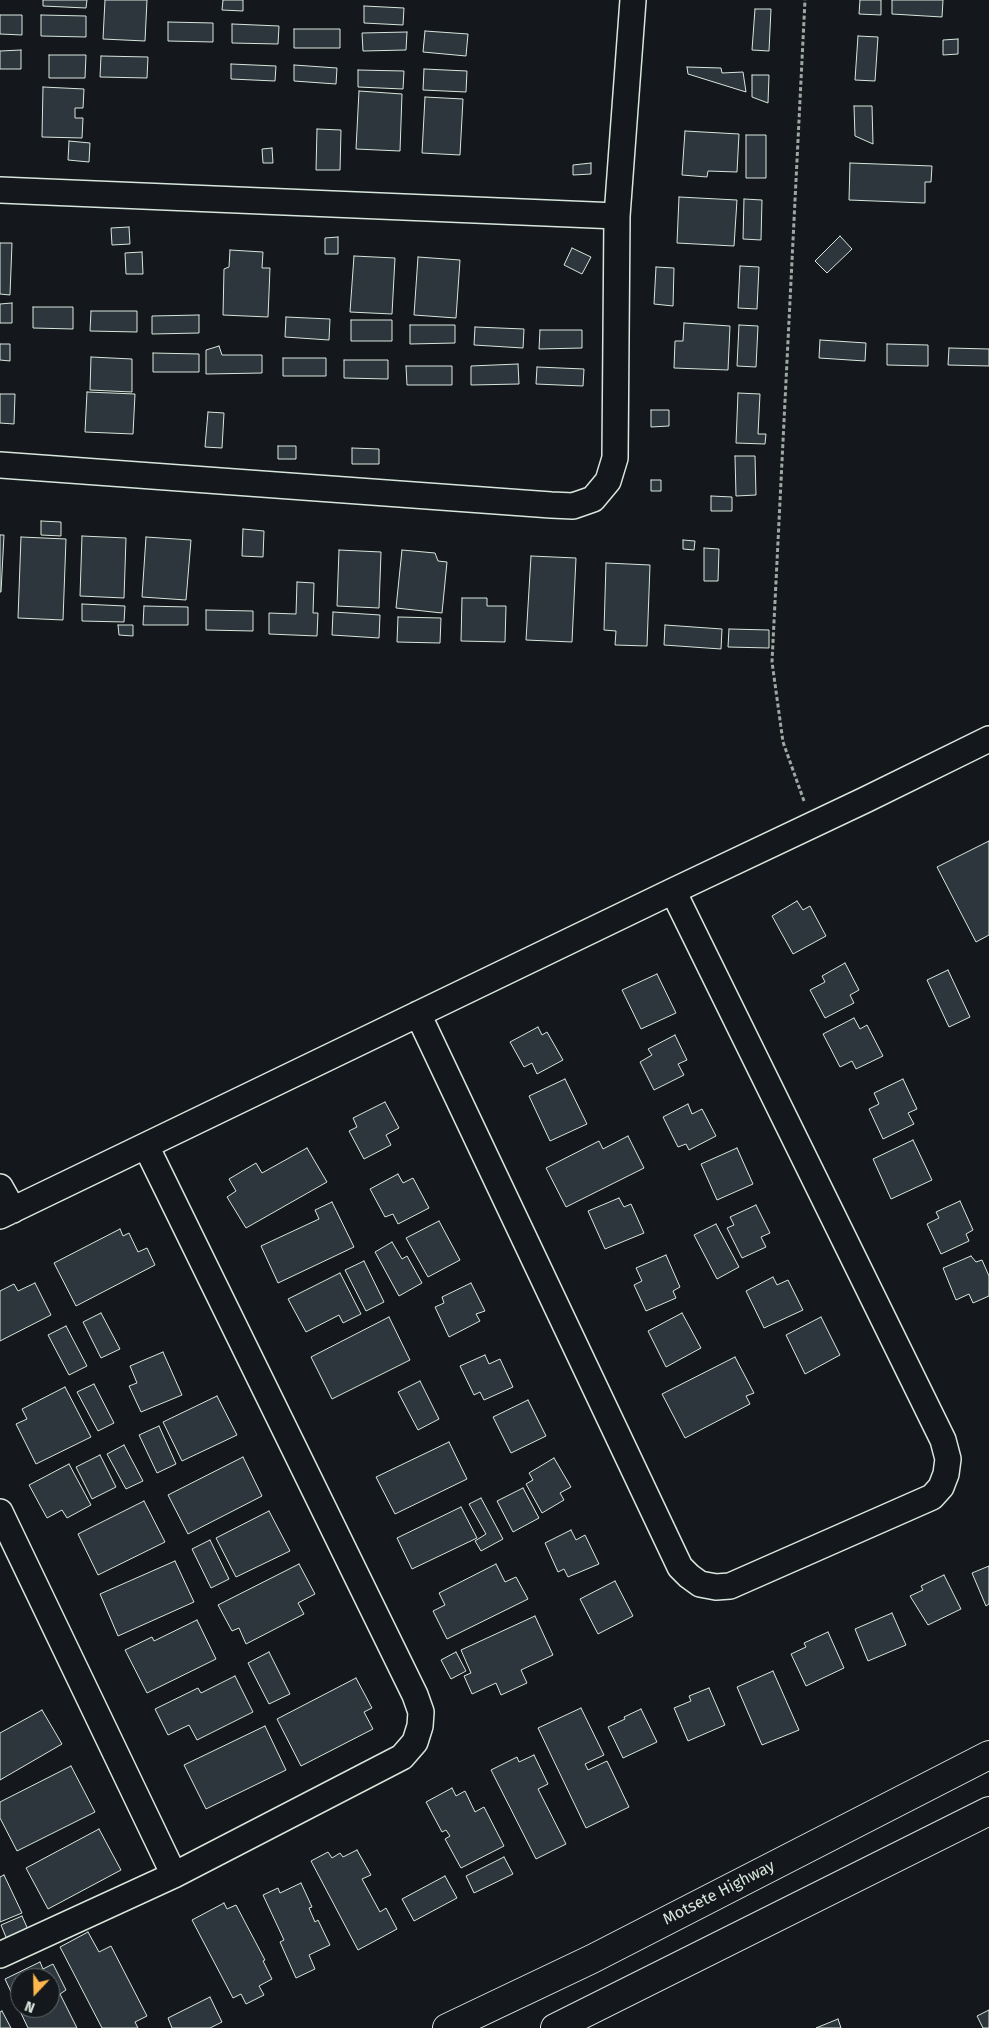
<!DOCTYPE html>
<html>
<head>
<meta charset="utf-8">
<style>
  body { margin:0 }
  #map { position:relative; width:989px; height:2028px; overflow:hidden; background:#14181c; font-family:"Fira Sans",sans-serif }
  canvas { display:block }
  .north { position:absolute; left:10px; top:1968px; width:50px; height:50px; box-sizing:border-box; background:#14181c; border:1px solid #626a69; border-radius:50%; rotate:201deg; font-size:14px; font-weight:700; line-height:20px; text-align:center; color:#d8e6dc }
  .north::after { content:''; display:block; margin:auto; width:18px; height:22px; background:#ffb74d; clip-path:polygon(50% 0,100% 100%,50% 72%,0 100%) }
</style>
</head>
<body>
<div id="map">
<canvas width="989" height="2028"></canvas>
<div class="north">N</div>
</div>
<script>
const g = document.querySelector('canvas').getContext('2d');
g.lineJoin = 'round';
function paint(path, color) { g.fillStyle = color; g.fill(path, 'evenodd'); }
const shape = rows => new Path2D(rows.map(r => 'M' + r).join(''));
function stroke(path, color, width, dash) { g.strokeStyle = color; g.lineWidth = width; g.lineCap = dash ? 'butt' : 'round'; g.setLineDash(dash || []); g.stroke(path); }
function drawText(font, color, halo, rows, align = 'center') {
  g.font = font + ' "Fira Sans",sans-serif'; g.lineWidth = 4; g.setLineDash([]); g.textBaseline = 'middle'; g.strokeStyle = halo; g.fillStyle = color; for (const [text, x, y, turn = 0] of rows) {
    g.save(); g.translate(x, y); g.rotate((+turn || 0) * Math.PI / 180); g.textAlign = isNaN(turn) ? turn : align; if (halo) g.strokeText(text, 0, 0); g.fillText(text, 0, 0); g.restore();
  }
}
const building = shape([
  [43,0,87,0,86,8,43,6,43,0],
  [105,0,147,0,145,41,103,39,105,0],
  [223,0,243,0,243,11,222,10,223,0],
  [860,0,881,0,881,15,859,14,860,0],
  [892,0,943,0,942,17,892,14,892,0],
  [364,6,404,8,403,25,364,23,364,6],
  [755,9,771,9,769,51,752,50,755,9],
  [0,15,22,15,22,35,0,34,0,15],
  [41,15,86,16,86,37,41,36,41,15],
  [168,22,213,23,213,42,168,41,168,22],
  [232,24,279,26,278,44,232,43,232,24],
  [294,29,340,29,340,48,294,48,294,29],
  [425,31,468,34,466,56,423,52,425,31],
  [407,32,406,50,363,51,362,33,407,32],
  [858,36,878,37,875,81,855,80,858,36],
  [958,39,958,54,943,55,943,40,958,39],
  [21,50,21,69,0,69,0,51,21,50],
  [49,55,86,55,85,78,49,78,49,55],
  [101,56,148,57,147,78,100,77,101,56],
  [231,64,276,66,275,81,231,79,231,64],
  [294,65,337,68,336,84,294,81,294,65],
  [687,67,721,68,722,73,743,72,746,92,688,74,687,67],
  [424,69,467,71,466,92,423,90,424,69],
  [358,70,404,71,403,89,358,87,358,70],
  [752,75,769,75,768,103,752,97,752,75],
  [43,87,84,89,83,108,75,108,75,118,83,118,82,138,42,137,43,87],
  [359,91,402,94,400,151,356,149,359,91],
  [425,97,463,99,460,155,422,153,425,97],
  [854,106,872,106,873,144,855,136,854,106],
  [317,129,341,130,340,170,316,170,317,129],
  [685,131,739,134,737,172,708,171,707,177,682,175,685,131],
  [746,135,766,135,766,178,746,178,746,135],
  [69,141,90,143,89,162,68,160,69,141],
  [272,148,273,163,263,163,262,149,272,148],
  [591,163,591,174,573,175,573,165,591,163],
  [850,163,932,166,931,182,925,182,925,203,849,200,850,163],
  [679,197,737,200,734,246,677,243,679,197],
  [744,199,762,200,761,240,743,239,744,199],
  [129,227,130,244,112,245,111,228,129,227],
  [840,236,852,249,827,273,815,261,840,236],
  [338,237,338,254,325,254,325,238,338,237],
  [0,243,12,243,10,295,0,294,0,243],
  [572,248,591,257,582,274,564,265,572,248],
  [230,250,263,252,262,268,270,268,268,317,223,315,224,269,229,267,230,250],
  [142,252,143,274,126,274,125,253,142,252],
  [354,256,395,258,392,314,350,312,354,256],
  [418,257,460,260,456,318,414,315,418,257],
  [740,266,759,267,757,309,738,308,740,266],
  [656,267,674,268,673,306,654,304,656,267],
  [12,303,12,323,0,323,0,304,12,303],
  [33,307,73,307,73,329,33,328,33,307],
  [91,311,137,311,137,332,90,331,91,311],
  [199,315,199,333,152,334,152,316,199,315],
  [286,317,330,319,329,340,285,337,286,317],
  [351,320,392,320,392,341,351,341,351,320],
  [684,323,730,326,728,370,674,368,675,341,683,341,684,323],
  [410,325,455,325,455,343,410,344,410,325],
  [739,325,758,326,756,367,737,366,739,325],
  [475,327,524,329,523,348,474,345,475,327],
  [540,330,582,330,582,348,539,349,540,330],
  [820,340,866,343,865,361,819,358,820,340],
  [0,344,10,344,10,361,0,360,0,344],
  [887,344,928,345,928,366,887,365,887,344],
  [219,346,222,355,262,355,262,373,206,374,206,350,219,346],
  [949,348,989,349,989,366,948,365,949,348],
  [153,353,199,354,199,372,153,372,153,353],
  [91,357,132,359,132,392,90,390,91,357],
  [283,358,326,358,326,376,283,376,283,358],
  [344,360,388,360,388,379,344,378,344,360],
  [518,364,519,384,471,385,471,366,518,364],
  [406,366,452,366,452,385,407,385,406,366],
  [537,367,584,369,583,386,536,384,537,367],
  [87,392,135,394,133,434,85,432,87,392],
  [738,393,760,394,758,434,766,434,765,444,736,443,738,393],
  [0,394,15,394,14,424,0,423,0,394],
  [651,410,669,410,669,426,651,427,651,410],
  [208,412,224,413,222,448,205,447,208,412],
  [278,446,296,446,296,459,278,459,278,446],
  [352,448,379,449,379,464,352,464,352,448],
  [735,456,755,456,756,495,736,496,735,456],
  [651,480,661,480,661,491,651,491,651,480],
  [711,496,732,497,732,511,711,511,711,496],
  [41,521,61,522,61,536,41,535,41,521],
  [243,529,264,531,263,557,242,556,243,529],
  [0,535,4,535,1,592,0,592,0,535],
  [82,536,126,538,124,598,80,596,82,536],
  [21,537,66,539,63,620,18,618,21,537],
  [146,537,191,540,186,600,142,597,146,537],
  [683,540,695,541,694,550,683,549,683,540],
  [704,548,719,549,718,581,704,581,704,548],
  [339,550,381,552,379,608,337,606,339,550],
  [402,550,435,553,438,561,447,562,442,613,396,608,402,550],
  [531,556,576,558,572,642,526,640,531,556],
  [606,563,650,565,647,646,615,645,616,631,604,630,606,563],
  [297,582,314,583,313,613,318,613,317,636,269,634,269,613,296,614,297,582],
  [462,598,487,598,487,606,506,606,505,642,461,641,462,598],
  [82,604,125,606,124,622,82,621,82,604],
  [144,606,188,607,188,625,143,625,144,606],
  [206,610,253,611,253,631,206,630,206,610],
  [333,612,380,615,379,638,332,635,333,612],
  [398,617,441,618,440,643,397,642,398,617],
  [118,625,133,625,133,636,119,635,118,625],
  [665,625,722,629,721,649,664,645,665,625],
  [729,629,769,630,769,648,728,647,729,629],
  [989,841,989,935,976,942,937,867,989,841],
  [797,901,803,910,810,906,826,936,793,954,772,916,797,901],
  [845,963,859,990,850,995,854,1003,825,1018,810,990,825,982,822,976,845,963],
  [948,970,970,1017,949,1027,927,980,948,970],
  [657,974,676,1013,641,1029,622,990,657,974],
  [854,1018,860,1029,867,1025,883,1056,856,1069,852,1061,840,1067,823,1034,854,1018],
  [538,1027,542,1035,547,1032,563,1060,537,1074,532,1063,524,1067,510,1042,538,1027],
  [675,1035,687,1060,678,1064,684,1075,654,1090,640,1062,652,1055,648,1049,675,1035],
  [565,1079,587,1124,550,1141,529,1096,565,1079],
  [903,1079,917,1109,908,1113,914,1124,883,1139,869,1109,879,1104,874,1093,903,1079],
  [385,1102,399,1128,386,1135,391,1145,364,1159,349,1131,357,1127,353,1118,385,1102],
  [688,1104,692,1114,702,1109,716,1136,689,1150,686,1144,678,1147,663,1117,688,1104],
  [628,1136,644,1168,566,1207,546,1168,599,1141,603,1149,628,1136],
  [913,1140,932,1180,891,1199,873,1159,913,1140],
  [307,1148,327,1182,246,1228,227,1197,236,1191,229,1179,256,1163,262,1173,307,1148],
  [737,1148,753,1184,717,1200,701,1164,737,1148],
  [398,1174,403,1183,413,1178,429,1208,398,1224,393,1214,385,1217,370,1189,398,1174],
  [619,1198,624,1207,631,1204,644,1233,605,1249,588,1211,619,1198],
  [960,1201,973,1230,966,1234,969,1241,941,1254,927,1224,939,1218,936,1212,960,1201],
  [332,1202,354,1247,278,1283,261,1246,319,1219,315,1210,332,1202],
  [756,1205,770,1233,761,1237,766,1247,742,1258,727,1228,734,1225,730,1217,756,1205],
  [439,1221,460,1260,428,1277,406,1238,439,1221],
  [716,1224,739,1267,717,1279,694,1235,716,1224],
  [120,1229,123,1236,129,1233,138,1252,147,1248,155,1265,76,1306,54,1263,120,1229],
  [392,1242,402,1259,407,1256,422,1283,399,1296,375,1252,392,1242],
  [666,1255,680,1287,673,1291,676,1298,646,1311,634,1285,642,1281,636,1268,666,1255],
  [971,1256,976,1262,982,1260,989,1276,989,1296,973,1303,969,1294,956,1300,943,1268,971,1256],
  [364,1261,384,1302,366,1311,345,1270,364,1261],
  [340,1273,361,1314,343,1323,339,1315,306,1332,288,1299,340,1273],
  [773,1277,777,1285,788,1280,803,1310,764,1328,746,1291,773,1277],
  [35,1283,51,1315,0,1341,0,1291,14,1284,18,1291,35,1283],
  [471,1283,485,1311,476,1314,480,1321,449,1337,435,1307,444,1303,442,1297,471,1283],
  [101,1313,120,1349,101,1358,83,1322,101,1313],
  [682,1313,701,1348,666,1367,648,1331,682,1313],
  [389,1317,410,1360,332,1399,311,1357,389,1317],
  [821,1317,840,1355,805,1374,786,1335,821,1317],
  [66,1326,87,1366,69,1375,48,1335,66,1326],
  [163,1352,182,1395,141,1412,129,1386,137,1383,130,1366,163,1352],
  [485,1355,489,1364,500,1359,513,1387,484,1400,480,1392,474,1395,460,1366,485,1355],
  [735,1357,754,1393,746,1396,750,1404,685,1438,662,1394,735,1357],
  [420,1381,439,1419,418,1430,398,1392,420,1381],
  [94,1384,114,1423,98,1431,77,1392,94,1384],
  [65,1387,91,1437,36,1464,16,1424,27,1419,22,1409,65,1387],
  [217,1396,237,1435,182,1461,163,1422,217,1396],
  [528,1400,546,1436,511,1453,493,1417,528,1400],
  [159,1426,176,1464,157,1473,139,1435,159,1426],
  [449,1442,467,1479,395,1514,376,1477,449,1442],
  [124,1445,143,1481,126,1489,107,1454,124,1445],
  [100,1455,116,1487,92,1499,76,1467,100,1455],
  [243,1457,262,1496,188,1534,168,1495,243,1457],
  [554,1458,571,1487,560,1493,564,1500,542,1513,526,1484,533,1480,529,1473,554,1458],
  [69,1464,91,1505,67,1518,62,1510,47,1518,29,1485,69,1464],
  [523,1488,539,1518,513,1532,497,1501,523,1488],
  [481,1498,503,1539,481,1551,475,1541,486,1534,469,1504,481,1498],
  [144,1501,165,1542,98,1575,78,1534,144,1501],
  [461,1507,477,1538,412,1569,397,1538,461,1507],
  [269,1511,290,1551,236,1577,216,1538,269,1511],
  [571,1530,576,1540,585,1535,599,1564,568,1577,564,1569,558,1572,545,1543,571,1530],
  [210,1540,229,1579,211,1588,192,1549,210,1540],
  [175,1561,194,1602,118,1636,100,1594,175,1561],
  [299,1564,315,1594,298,1603,304,1614,246,1644,239,1628,232,1631,218,1605,299,1564],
  [496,1564,505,1582,516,1577,528,1599,447,1639,433,1611,445,1605,439,1593,496,1564],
  [989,1566,989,1604,986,1606,972,1573,989,1566],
  [944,1575,961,1609,928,1625,910,1596,923,1590,921,1586,944,1575],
  [615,1581,633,1616,598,1634,580,1599,615,1581],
  [892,1613,906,1645,868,1661,855,1629,892,1613],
  [535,1616,553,1655,521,1670,527,1683,501,1695,496,1683,472,1694,464,1676,471,1673,461,1650,535,1616],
  [197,1620,216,1659,147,1693,125,1650,152,1637,154,1641,197,1620],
  [828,1632,844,1668,806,1686,791,1654,806,1647,804,1643,828,1632],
  [269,1652,290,1694,269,1704,248,1663,269,1652],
  [456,1652,466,1671,451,1679,441,1660,456,1652],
  [773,1671,799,1730,762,1745,737,1687,773,1671],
  [235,1676,253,1712,197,1740,189,1725,168,1735,155,1709,198,1688,201,1693,235,1676],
  [356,1678,372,1708,364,1712,373,1729,301,1766,277,1719,356,1678],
  [709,1688,725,1725,688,1741,674,1708,691,1701,689,1696,709,1688],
  [581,1708,604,1755,585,1764,588,1770,607,1761,629,1807,586,1828,538,1728,581,1708],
  [641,1709,657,1742,623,1758,608,1727,625,1719,624,1717,641,1709],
  [42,1710,62,1744,0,1780,0,1733,42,1710],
  [265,1726,286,1770,206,1809,184,1765,265,1726],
  [534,1755,548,1784,538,1789,566,1844,536,1859,491,1770,517,1757,519,1762,534,1755],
  [71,1766,95,1812,17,1851,0,1818,0,1802,71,1766],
  [452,1788,456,1796,465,1791,475,1812,484,1807,504,1846,461,1868,445,1839,450,1836,446,1830,442,1832,426,1802,452,1788],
  [99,1829,121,1870,48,1909,26,1868,99,1829],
  [357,1850,371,1875,362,1879,380,1912,386,1908,397,1929,358,1950,311,1861,328,1852,332,1858,340,1853,343,1857,357,1850],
  [504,1857,513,1874,474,1893,466,1876,504,1857],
  [4,1875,22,1913,0,1922,0,1877,4,1875],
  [445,1876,457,1898,414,1921,402,1899,445,1876],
  [301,1883,312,1907,309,1908,315,1922,318,1920,330,1945,309,1955,315,1969,296,1978,280,1942,284,1940,263,1895,278,1888,280,1893,301,1883],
  [224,1903,227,1909,236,1905,265,1960,263,1961,272,1979,259,1986,264,1995,246,2004,241,1994,233,1998,192,1920,224,1903],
  [22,1916,30,1934,8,1942,1,1925,22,1916],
  [88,1932,99,1952,111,1946,147,2016,135,2022,138,2028,102,2028,60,1947,88,1932],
  [40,1962,43,1969,53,1964,66,1990,60,1994,77,2028,28,2028,5,1979,40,1962],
  [20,1978,50,1978,50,2008,20,2008,20,1978],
  [210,1997,222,2022,210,2028,172,2028,168,2018,210,1997],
  [989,2010,989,2028,983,2028,977,2016,989,2010],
  [2,2011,11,2028,0,2028,0,2012,2,2011],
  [838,2019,841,2028,816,2028,838,2019]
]);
paint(building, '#2c363c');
stroke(building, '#d8e6dc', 1);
const street = shape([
  [0,190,617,216],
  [0,465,551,505,573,506,593,499,608,481,615,458,617,216,633,0],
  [418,1014,680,1567,689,1576,700,1584,716,1587,730,1586,932,1497,941,1487,946,1474,948,1459,943,1440,673,891],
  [0,1187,13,1210],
  [0,1216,673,891,865,800,989,739],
  [0,1512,174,1875],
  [0,1955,174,1875,402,1757,415,1742,420,1726,421,1712,415,1695,146,1146]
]);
const highway = shape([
  [447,2028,592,1959,989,1755],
  [555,2028,989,1811]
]);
stroke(street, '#d8e6dc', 28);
stroke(highway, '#d8e6dc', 30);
stroke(shape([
  [804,801,783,742,772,662,805,0]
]), '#9da8a2', 3, [4, 2.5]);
stroke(street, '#14181c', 25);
stroke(highway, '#14181c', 28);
drawText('16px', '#d8e6dc', '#14181c', [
  ["Motsete Highway",719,1893,-27]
]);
</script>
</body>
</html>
